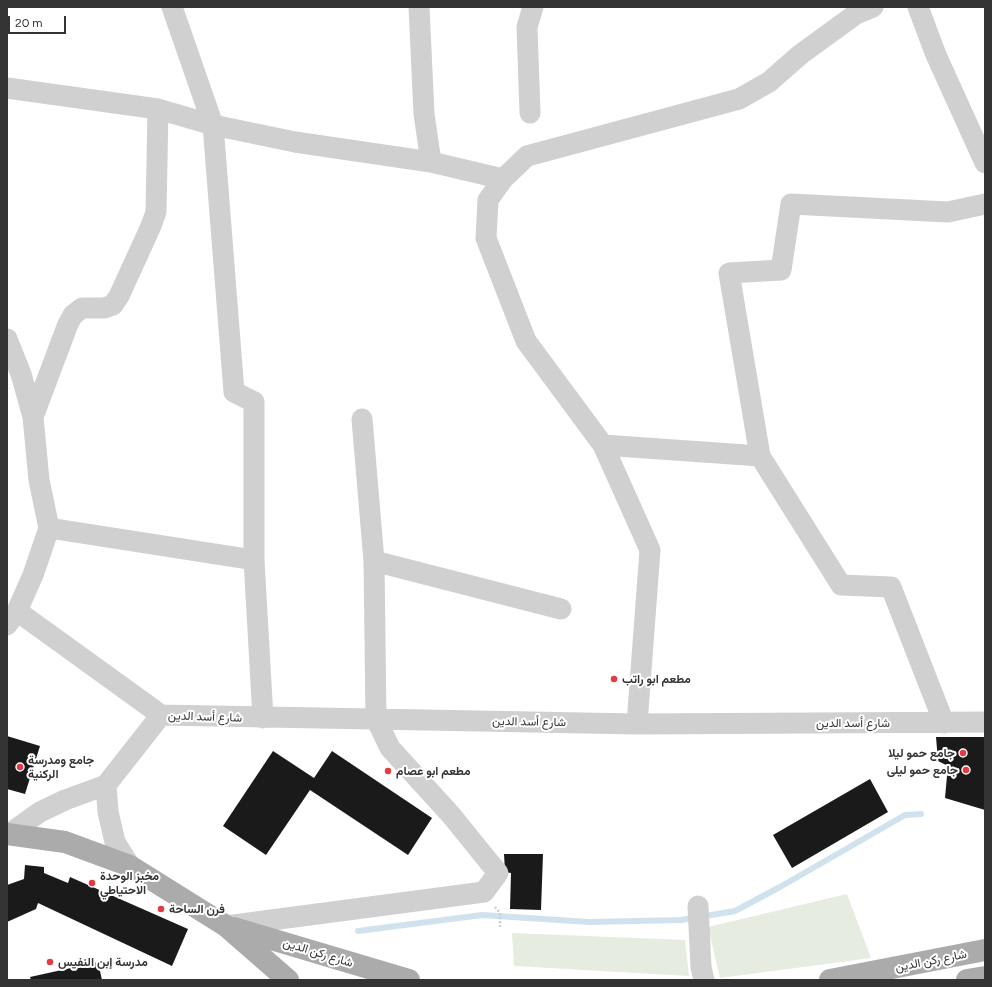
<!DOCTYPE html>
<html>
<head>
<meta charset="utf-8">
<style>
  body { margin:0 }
  #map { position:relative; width:992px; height:987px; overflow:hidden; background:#fff; font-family:Figtree,sans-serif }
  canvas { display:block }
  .frame { position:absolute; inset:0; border:8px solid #333; pointer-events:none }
  .scale { position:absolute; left:8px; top:16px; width:58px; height:18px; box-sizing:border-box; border:2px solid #333; border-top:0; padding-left:5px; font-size:12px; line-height:14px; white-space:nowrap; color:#333; -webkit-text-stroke:3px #fff; paint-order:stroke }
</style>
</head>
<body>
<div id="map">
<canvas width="992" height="987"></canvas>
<div class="frame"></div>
<div class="scale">20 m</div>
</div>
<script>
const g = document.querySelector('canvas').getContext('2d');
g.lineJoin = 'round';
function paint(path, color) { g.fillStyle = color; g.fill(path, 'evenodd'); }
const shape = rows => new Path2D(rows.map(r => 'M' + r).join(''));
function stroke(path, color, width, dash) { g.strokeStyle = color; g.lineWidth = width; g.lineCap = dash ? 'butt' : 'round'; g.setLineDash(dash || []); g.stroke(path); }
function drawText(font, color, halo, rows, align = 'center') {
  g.font = font + ' Figtree,Vazirmatn,sans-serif'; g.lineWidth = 4; g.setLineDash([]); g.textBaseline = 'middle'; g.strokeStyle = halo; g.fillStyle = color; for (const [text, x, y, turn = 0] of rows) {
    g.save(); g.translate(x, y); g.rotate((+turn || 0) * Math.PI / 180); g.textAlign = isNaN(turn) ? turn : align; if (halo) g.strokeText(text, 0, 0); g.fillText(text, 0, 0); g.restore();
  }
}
paint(shape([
  [847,894,871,958,720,978,708,927],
  [512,933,685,940,689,976,514,966]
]), '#e6ecdf');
stroke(shape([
  [358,931,482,915,589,922,681,920,735,911,780,887,905,815,921,814]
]), '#cfe2ee', 6);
paint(shape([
  [7,736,40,746,25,794,7,789],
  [936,737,985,737,985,810,945,798,947,776,946,765,938,761],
  [273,751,314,778,332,751,432,818,408,855,310,790,266,855,223,826],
  [870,779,888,812,792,868,773,835],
  [504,854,543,854,541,910,510,909,511,873,505,872],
  [25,865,44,867,44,873,68,883,70,877,188,929,172,966,38,903,36,909,7,922,7,885,24,879],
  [98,962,102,980,31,980,30,977]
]), '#1a1a1a');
stroke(shape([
  [495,907,500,913,500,927]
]), '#cdcdcd', 2.5, [2, 2]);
stroke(shape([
  [172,7,213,125,234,392,254,402,254,560],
  [419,7,424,114,431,162],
  [918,7,936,55,985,163],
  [7,88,158,109,213,125,295,142,431,162,503,179],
  [530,113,527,27,533,7],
  [7,339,21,374,33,417,39,480,49,528],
  [33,417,68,324,73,315,82,308,104,308,113,305,119,296,151,226,156,212,158,109],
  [603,445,760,456,841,585,891,587,944,723],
  [760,456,729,273,781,270,791,204,948,212,985,204],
  [374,561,561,609],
  [17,611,161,715],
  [7,625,17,611,33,575,49,528,254,560,263,718],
  [637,724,650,550,603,445,526,341,486,238,488,200,503,179,527,156,739,99,769,82,801,54,856,14,873,7],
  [106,785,161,715,637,724,985,722],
  [106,785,108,812,115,842,130,866],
  [7,833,9,834,40,812,65,800,106,785],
  [698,906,701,967,704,980],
  [226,926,484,892,498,873,451,815,390,748,376,719,374,561,362,419]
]), '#d0d0d0', 21);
stroke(shape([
  [7,834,65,842,130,866,226,926,288,980],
  [234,928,409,980],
  [830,980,985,950],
  [967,980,985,977]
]), '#ababab', 22);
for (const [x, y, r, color] of [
  [614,679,4,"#e63946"],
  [963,753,4,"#e63946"],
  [20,767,4,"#e63946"],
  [966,770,4,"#e63946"],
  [388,771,4,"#e63946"],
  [92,883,4,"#e63946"],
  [161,909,4,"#e63946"],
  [50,962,4,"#e63946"]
]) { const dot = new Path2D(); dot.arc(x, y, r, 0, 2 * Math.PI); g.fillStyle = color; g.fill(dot); stroke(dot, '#fff', 1.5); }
drawText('bold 12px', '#333', '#fff', [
  ["مطعم ابو راتب",622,679],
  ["جامع حمو ليلا",955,753,"right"],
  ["جامع ومدرسة",28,760],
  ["الركنية",28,774],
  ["جامع حمو ليلى",958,770,"right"],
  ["مطعم ابو عصام",396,771],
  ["مخبز الوحدة",100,876],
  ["الاحتياطي",100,890],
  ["فرن الساحة",169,909],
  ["مدرسة إبن النفيس",58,962]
], 'left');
drawText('12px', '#333', '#fff', [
  ["شارع أسد الدين",205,717,2],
  ["شارع أسد الدين",529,722,1],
  ["شارع أسد الدين",853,723],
  ["شارع ركن الدين",318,953,17],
  ["شارع ركن الدين",931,961,-11]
]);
</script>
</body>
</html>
